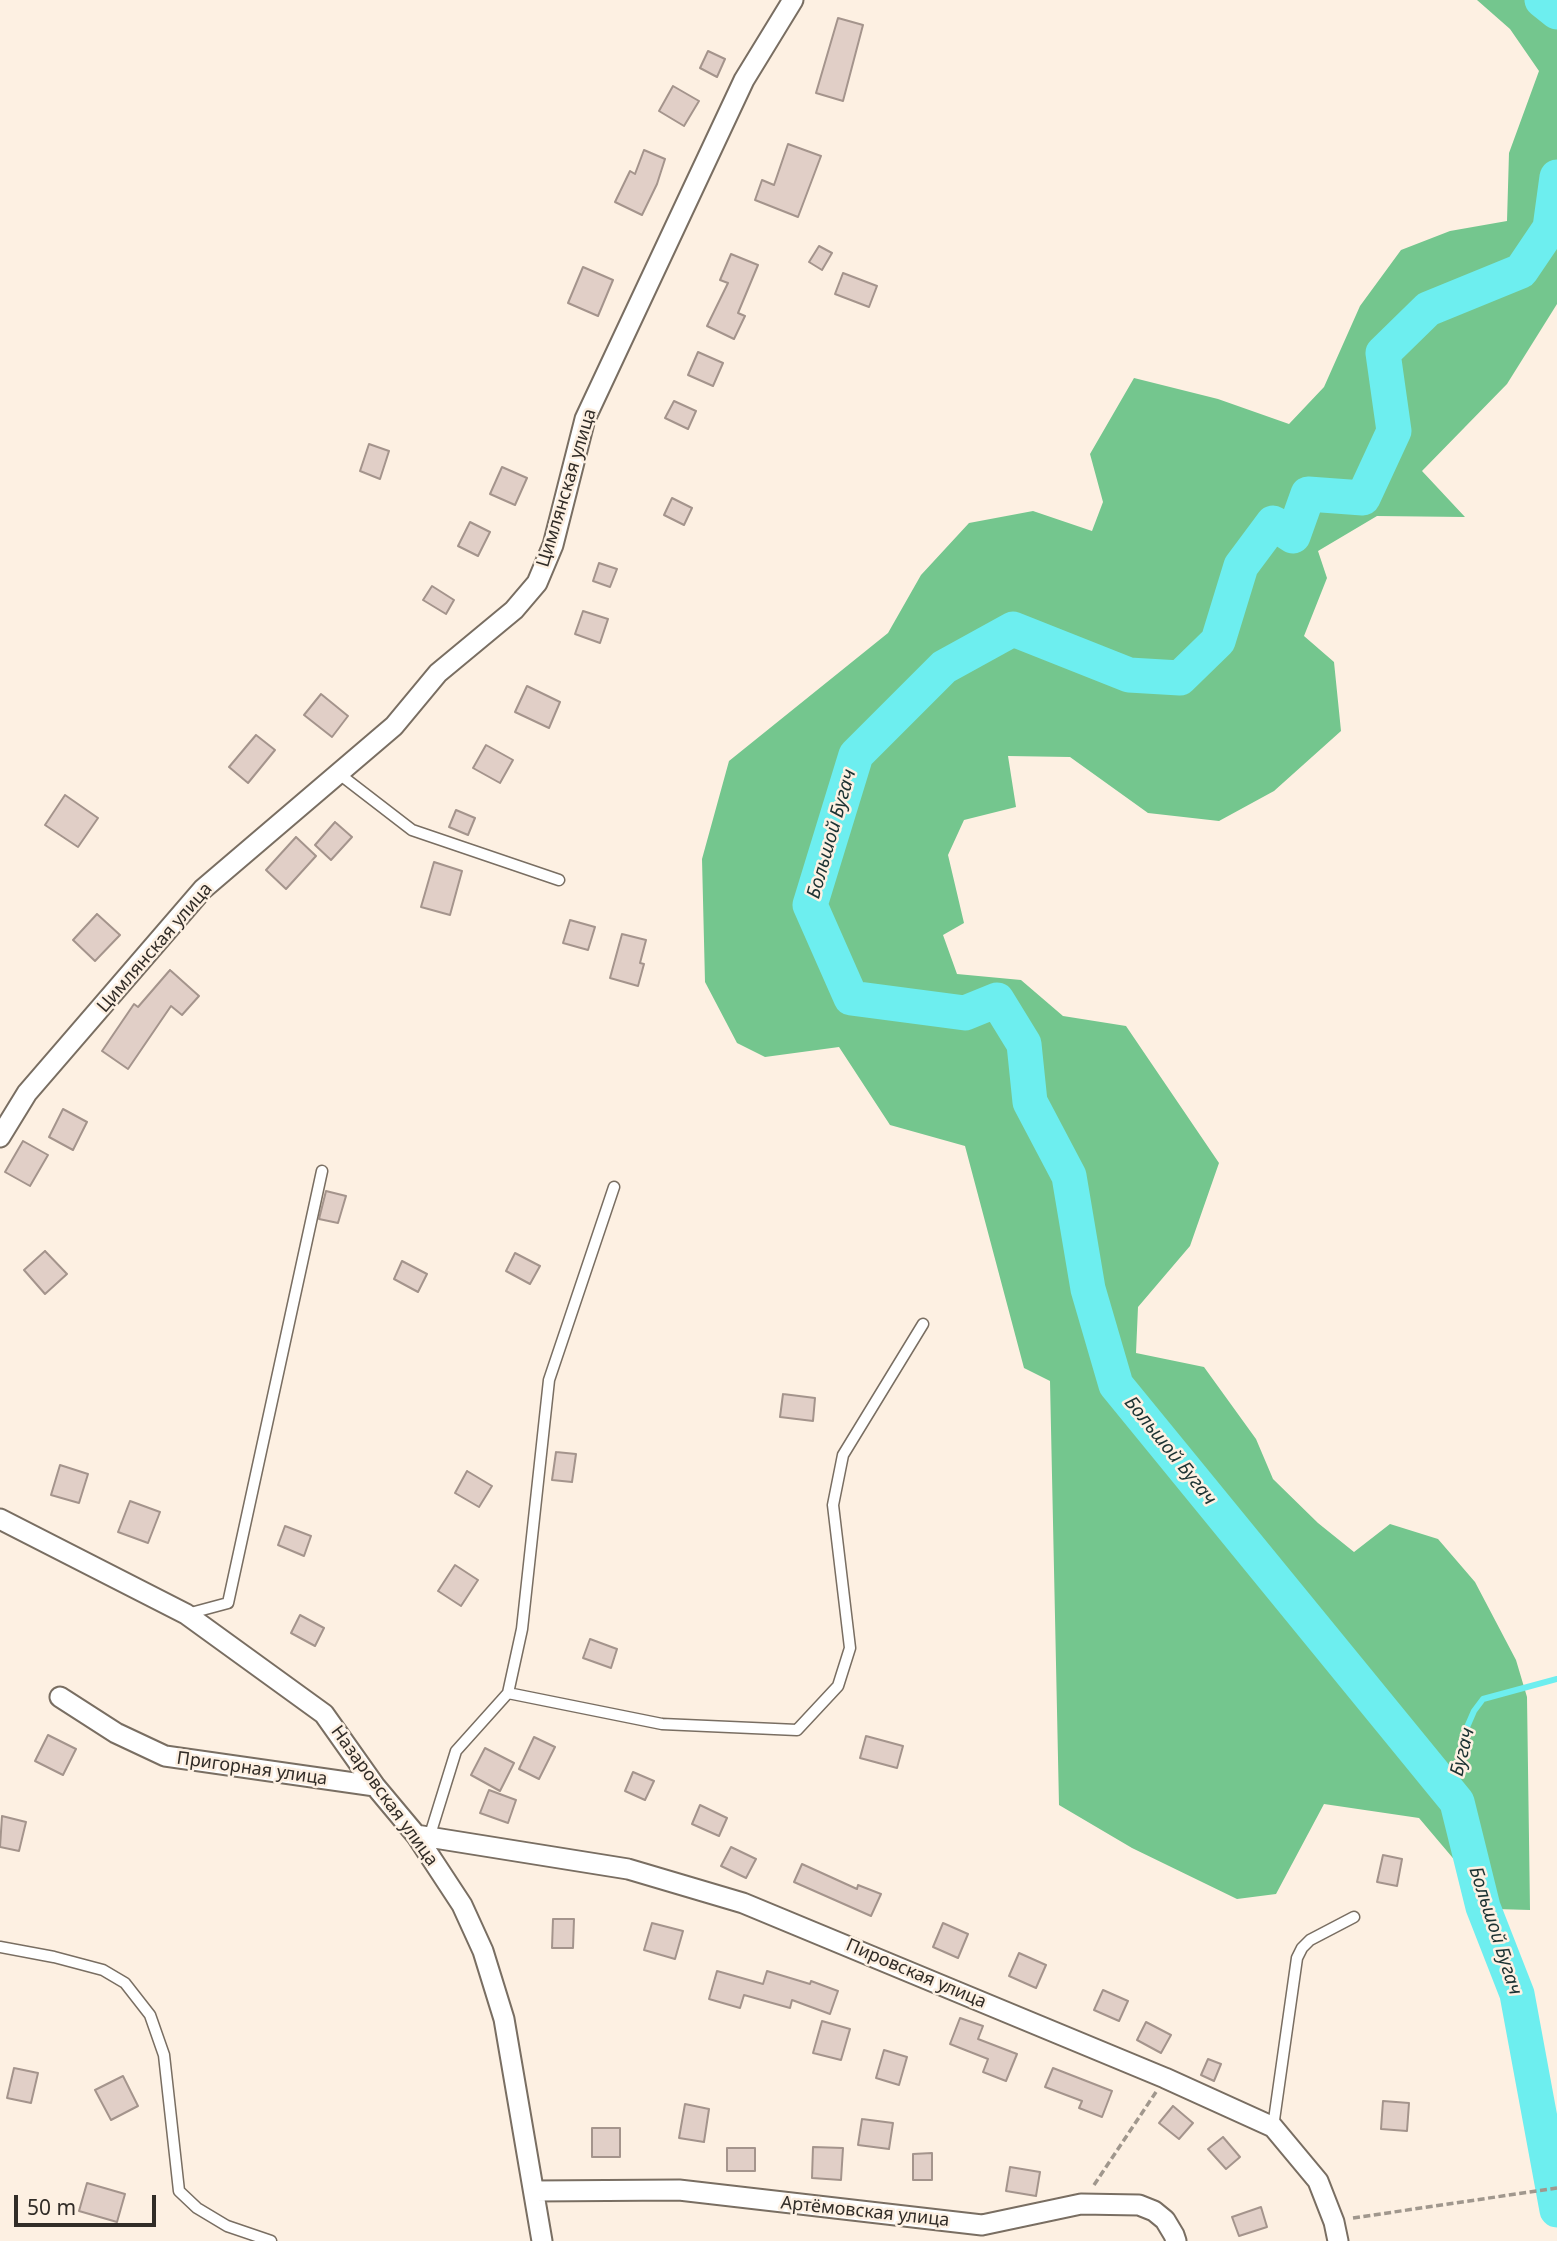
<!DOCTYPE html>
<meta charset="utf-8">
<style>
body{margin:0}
#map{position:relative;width:1557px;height:2241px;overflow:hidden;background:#fdf0e2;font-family:"Noto Sans",sans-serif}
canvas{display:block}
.scale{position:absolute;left:14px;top:2195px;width:142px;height:32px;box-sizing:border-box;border:4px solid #312c27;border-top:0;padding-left:9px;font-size:21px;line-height:24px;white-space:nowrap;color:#312c27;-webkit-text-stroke:5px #fdf0e2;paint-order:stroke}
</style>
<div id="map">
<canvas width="1557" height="2241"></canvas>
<div class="scale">50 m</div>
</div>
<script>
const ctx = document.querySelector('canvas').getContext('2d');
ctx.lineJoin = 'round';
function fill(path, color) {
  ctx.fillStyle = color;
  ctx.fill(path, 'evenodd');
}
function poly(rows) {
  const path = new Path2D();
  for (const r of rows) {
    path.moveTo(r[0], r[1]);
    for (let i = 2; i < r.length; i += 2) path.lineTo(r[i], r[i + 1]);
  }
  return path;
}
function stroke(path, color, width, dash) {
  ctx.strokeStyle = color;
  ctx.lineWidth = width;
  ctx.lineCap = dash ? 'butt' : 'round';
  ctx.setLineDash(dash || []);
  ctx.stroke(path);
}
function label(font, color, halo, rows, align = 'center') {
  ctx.font = font + ' "Noto Sans",sans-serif';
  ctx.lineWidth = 5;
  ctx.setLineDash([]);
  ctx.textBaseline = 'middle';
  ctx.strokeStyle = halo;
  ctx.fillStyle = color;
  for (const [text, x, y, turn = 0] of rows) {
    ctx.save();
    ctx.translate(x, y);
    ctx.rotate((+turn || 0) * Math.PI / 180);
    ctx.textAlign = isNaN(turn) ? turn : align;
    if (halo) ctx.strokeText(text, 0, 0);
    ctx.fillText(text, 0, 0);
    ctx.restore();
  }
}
fill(poly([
 [1477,0,1557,0,1557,304,1507,384,1422,471,1465,517,1377,516,1318,551,1327,578,1304,636,1334,662,1341,731,1274,791,1219,821,1148,813,1070,757,1008,756,1016,807,964,820,948,855,964,923,943,935,957,974,1021,980,1063,1016,1126,1026,1219,1163,1190,1246,1138,1307,1136,1353,1204,1367,1256,1439,1273,1479,1318,1523,1354,1552,1390,1524,1438,1539,1475,1582,1516,1660,1527,1697,1530,1910,1496,1909,1419,1818,1324,1804,1276,1894,1237,1899,1132,1848,1059,1805,1050,1381,1024,1368,965,1146,890,1125,839,1047,765,1057,737,1043,705,982,702,859,729,761,888,633,921,575,969,523,1033,511,1092,531,1103,502,1090,454,1134,378,1218,399,1289,424,1324,387,1360,306,1401,250,1450,231,1507,221,1509,153,1539,71,1510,29]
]), '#74c68e');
stroke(poly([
 [1457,1802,1453,1793,1454,1781,1464,1734,1474,1711,1483,1699,1557,1679]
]), '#6deeef', 6);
stroke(poly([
 [1542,0,1557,12],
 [1557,177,1550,228,1521,271,1428,309,1383,353,1394,431,1363,498,1308,494,1293,536,1273,523,1241,566,1218,641,1180,678,1129,675,1013,629,944,667,856,755,810,905,851,998,965,1013,997,1000,1024,1044,1030,1102,1069,1176,1088,1289,1116,1385,1457,1802,1483,1907,1517,1994,1557,2210]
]), '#6deeef', 35);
const building = poly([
 [838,18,863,25,843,101,816,93,838,18],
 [708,51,725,59,717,77,700,68,708,51],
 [673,86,699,101,684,126,659,111,673,86],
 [788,144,821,156,798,217,755,200,762,180,774,185,788,144],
 [644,150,665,159,657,184,642,215,615,202,630,171,635,174,644,150],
 [819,246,832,253,822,270,809,262,819,246],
 [731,254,758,265,738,313,745,316,734,339,707,326,728,283,720,280,731,254],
 [583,267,613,280,598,316,568,303,583,267],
 [843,273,877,286,869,307,835,294,843,273],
 [698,352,723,363,713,386,688,375,698,352],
 [674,401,696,411,688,429,665,418,674,401],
 [369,444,389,451,380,479,360,471,369,444],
 [502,467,527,478,515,505,490,494,502,467],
 [672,498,692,508,684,525,664,515,672,498],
 [470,522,490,532,478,556,458,546,470,522],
 [599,563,617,569,610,587,593,581,599,563],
 [432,586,454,600,446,614,423,600,432,586],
 [583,611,608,619,600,643,575,634,583,611],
 [527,686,560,702,549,728,515,712,527,686],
 [321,694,348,716,332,737,304,715,321,694],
 [256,735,275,750,248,783,229,767,256,735],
 [486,745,513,760,500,783,473,768,486,745],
 [65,795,98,818,78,847,45,825,65,795],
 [456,810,475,818,468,835,449,827,456,810],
 [335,822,352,837,331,860,315,845,335,822],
 [296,837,316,856,286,889,266,870,296,837],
 [434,862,462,871,450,915,421,907,434,862],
 [97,914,120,935,95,961,73,940,97,914],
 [570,920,595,927,588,950,563,943,570,920],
 [622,934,646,940,640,963,644,964,638,986,610,978,622,934],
 [170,970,199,996,182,1015,171,1006,128,1069,102,1051,134,1004,138,1007,170,970],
 [63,1109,87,1122,73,1150,49,1137,63,1109],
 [23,1141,48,1155,30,1186,5,1172,23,1141],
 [326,1191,346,1196,338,1223,319,1219,326,1191],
 [45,1251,67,1274,45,1294,24,1270,45,1251],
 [515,1253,540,1266,530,1284,506,1271,515,1253],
 [402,1261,427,1274,418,1292,394,1279,402,1261],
 [783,1394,815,1398,813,1421,780,1417,783,1394],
 [556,1452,576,1454,572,1482,552,1480,556,1452],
 [60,1465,88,1474,79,1503,51,1495,60,1465],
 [467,1471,492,1486,479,1507,455,1493,467,1471],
 [130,1501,160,1512,148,1543,118,1532,130,1501],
 [285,1526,311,1536,304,1556,278,1545,285,1526],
 [455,1565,478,1580,461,1606,438,1591,455,1565],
 [300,1615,324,1628,315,1646,291,1633,300,1615],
 [590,1639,617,1649,611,1668,583,1658,590,1639],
 [48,1735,76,1749,63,1775,35,1761,48,1735],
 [866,1736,903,1746,897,1768,860,1758,866,1736],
 [534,1737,555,1747,539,1779,519,1769,534,1737],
 [485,1748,514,1763,500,1791,471,1775,485,1748],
 [633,1772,654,1781,645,1800,625,1791,633,1772],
 [489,1790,516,1800,508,1823,480,1813,489,1790],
 [700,1805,727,1818,719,1836,692,1824,700,1805],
 [2,1816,26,1822,19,1851,0,1847,2,1816],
 [731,1847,756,1859,746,1878,721,1866,731,1847],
 [1383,1855,1402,1859,1397,1886,1377,1882,1383,1855],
 [802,1864,857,1889,858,1885,881,1894,871,1916,794,1882,802,1864],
 [553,1919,574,1919,573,1948,552,1948,553,1919],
 [652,1923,683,1931,675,1959,644,1950,652,1923],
 [943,1923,968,1934,958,1958,933,1947,943,1923],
 [1019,1953,1046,1965,1036,1988,1009,1976,1019,1953],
 [717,1971,763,1984,767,1971,810,1984,811,1981,838,1991,830,2014,792,2000,790,2008,744,1995,740,2008,709,1999,717,1971],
 [1103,1990,1128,2001,1119,2021,1094,2010,1103,1990],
 [960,2018,983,2026,978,2039,1017,2054,1006,2081,983,2072,988,2059,950,2044,960,2018],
 [822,2021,850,2029,841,2060,813,2053,822,2021],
 [1146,2022,1171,2035,1161,2053,1137,2040,1146,2022],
 [884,2050,907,2057,899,2085,876,2078,884,2050],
 [1208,2059,1221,2064,1214,2081,1201,2075,1208,2059],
 [14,2068,38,2073,31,2103,7,2098,14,2068],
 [1053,2068,1112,2091,1102,2117,1079,2108,1082,2101,1045,2087,1053,2068],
 [123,2076,138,2106,111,2120,95,2090,123,2076],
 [1383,2101,1409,2103,1407,2131,1381,2129,1383,2101],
 [685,2104,709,2109,704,2142,679,2138,685,2104],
 [1173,2106,1193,2123,1179,2139,1159,2123,1173,2106],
 [862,2119,893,2123,889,2149,858,2145,862,2119],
 [592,2128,620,2128,620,2157,592,2157,592,2128],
 [1223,2137,1240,2157,1226,2169,1208,2149,1223,2137],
 [813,2147,843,2148,841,2180,812,2178,813,2147],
 [727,2148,755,2148,755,2171,727,2171,727,2148],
 [932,2153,932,2180,913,2180,913,2154,932,2153],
 [1010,2167,1040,2172,1036,2196,1006,2191,1010,2167],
 [87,2183,125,2194,117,2222,79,2211,87,2183],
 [1261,2207,1267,2227,1239,2236,1232,2217,1261,2207]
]);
fill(building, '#e1cfc7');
stroke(building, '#a4948c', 2);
const lane = poly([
 [338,773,412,830,559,880],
 [187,1614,228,1603,322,1171],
 [508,1693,662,1724,797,1730,838,1686,850,1648,833,1505,843,1455,923,1324],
 [429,1838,456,1751,508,1693,522,1629,549,1380,614,1187],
 [0,1947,54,1957,103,1970,125,1983,150,2015,164,2055,179,2191,197,2208,227,2226,271,2241],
 [1273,2127,1297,1958,1302,1948,1310,1940,1354,1917]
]);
const street = poly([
 [0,1137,27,1093,203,889,394,726,438,673,514,610,537,583,553,545,585,419,744,80,793,0],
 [0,1519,186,1614,324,1714,375,1786,416,1835,462,1905,483,1951,504,2019,542,2241],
 [60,1697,116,1733,165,1756,375,1786],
 [416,1835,628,1869,743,1903,1165,2078,1273,2127,1318,2181,1334,2222,1338,2241],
 [534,2191,679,2190,982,2225,1081,2204,1139,2205,1154,2211,1165,2220,1174,2235,1176,2241]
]);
stroke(lane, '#796e62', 13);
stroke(street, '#796e62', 23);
stroke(poly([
 [1094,2185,1156,2092],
 [1353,2218,1557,2188]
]), '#a0978d', 3.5, [7, 3.5]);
stroke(lane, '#fff', 10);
stroke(street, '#fff', 19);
label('18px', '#312c27', '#fdf0e2', [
 ["Цимлянская улица",567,488,-73],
 ["Цимлянская улица",155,948,-49],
 ["Пригорная улица",252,1769,8],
 ["Назаровская улица",384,1796,54],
 ["Пировская улица",916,1974,23],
 ["Артёмовская улица",865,2212,6]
]);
label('italic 19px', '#1b3232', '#fdf0e2', [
 ["Большой Бугач",832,834,-74],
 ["Большой Бугач",1170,1451,51],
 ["Бугач",1463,1752,-76],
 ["Большой Бугач",1495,1931,72]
]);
</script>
